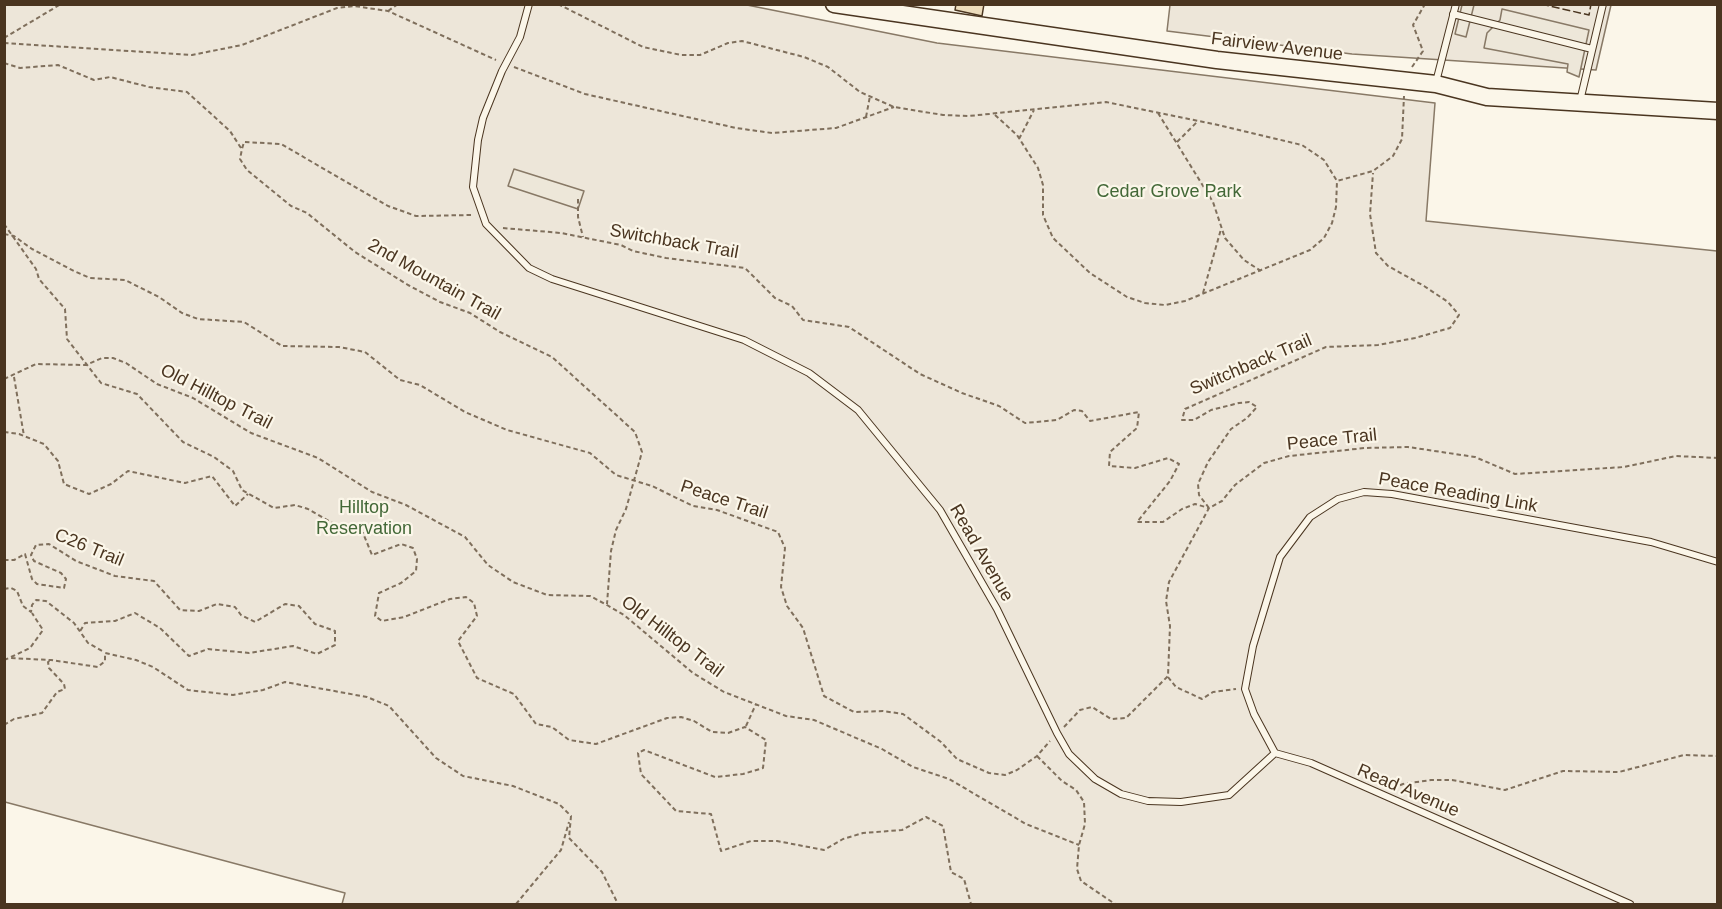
<!DOCTYPE html>
<style>
body{margin:0}
#map{position:relative;width:1722px;height:909px;overflow:hidden;background:#fbf6e9;font-family:Arial,sans-serif}
canvas{display:block}
.frame{position:absolute;inset:0;border:6px solid #4a3520;pointer-events:none}
</style>
<div id="map">
<canvas width="1722" height="909"></canvas>
<div class="frame"></div>
</div>
<script>
const ctx = document.querySelector('canvas').getContext('2d');
ctx.lineJoin = 'round';
function fill(path, color) {
  ctx.fillStyle = color;
  ctx.fill(path, 'evenodd');
}
function poly(rows) {
  const path = new Path2D();
  for (const r of rows) {
    path.moveTo(r[0], r[1]);
    for (let i = 2; i < r.length; i += 2) path.lineTo(r[i], r[i + 1]);
  }
  return path;
}
function stroke(path, color, width, dash) {
  ctx.strokeStyle = color;
  ctx.lineWidth = width;
  ctx.lineCap = dash ? 'butt' : 'round';
  ctx.setLineDash(dash || []);
  ctx.stroke(path);
}
function label(font, color, halo, rows, align = 'center') {
  ctx.font = font + ' Arial,sans-serif';
  ctx.lineWidth = 4.5;
  ctx.setLineDash([]);
  ctx.textBaseline = 'middle';
  ctx.strokeStyle = halo;
  ctx.fillStyle = color;
  for (const [text, x, y, turn = 0] of rows) {
    ctx.save();
    ctx.translate(x, y);
    ctx.rotate((+turn || 0) * Math.PI / 180);
    ctx.textAlign = isNaN(turn) ? turn : align;
    if (halo) ctx.strokeText(text, 0, 0);
    ctx.fillText(text, 0, 0);
    ctx.restore();
  }
}
const green = poly([
 [4,5,747,5,937,43,1435,103,1426,221,1717,251,1717,904,342,904,345,893,5,802,4,5],
 [1170,5,1611,5,1596,70,1352,54,1167,31,1170,5]
]);
fill(green, '#ede6d9');
stroke(green, '#887966', 1.5);
const parking = poly([
 [1462,5,1474,5,1466,37,1455,34,1462,5],
 [1502,9,1589,30,1579,77,1567,72,1568,64,1484,48,1487,33,1500,20,1502,9],
 [514,169,584,191,578,209,508,186,514,169]
]);
fill(parking, '#ede7d9');
stroke(parking, '#887966', 1.5);
const building = poly([
 [956,4,984,4,982,16,955,10,956,4]
]);
fill(building, '#ecdcbc');
stroke(building, '#4a3520', 1.5);
const lane = poly([
 [529,4,520,37,502,71,483,118,478,140,473,187,486,224,529,268,552,279,744,340,809,373,858,410,940,510,997,609,1057,733,1069,754,1095,779,1121,794,1148,801,1181,802,1229,795,1275,753,1311,763,1630,904],
 [1453,14,1592,49],
 [1436,82,1456,4],
 [1580,101,1603,4],
 [1275,753,1254,714,1245,689,1253,646,1280,557,1310,517,1338,499,1364,492,1392,494,1651,542,1718,562]
]);
const secondary = poly([
 [834,4,1217,60,1436,84,1487,97,1718,111]
]);
stroke(lane, '#4a3520', 8);
stroke(secondary, '#4a3520', 19);
stroke(poly([
 [558,4,643,47,681,55,700,55,728,43,742,41,804,57,828,67,860,92,894,107,943,115,969,116,1106,102,1218,125,1302,145,1324,160,1337,181,1373,171,1393,156,1402,139,1404,96],
 [388,11,398,4],
 [4,38,61,4],
 [4,43,192,55,242,45,337,8,354,6,388,11,496,60],
 [4,63,20,68,58,65,94,80,110,77,149,87,187,92,230,131,241,148],
 [514,67,585,94,736,128,772,133,836,128,894,107],
 [1412,67,1423,51,1413,25,1425,4],
 [1158,113,1213,202,1225,238,1244,260,1261,271],
 [995,115,1017,135,1038,168,1043,185,1043,215,1053,238,1090,273,1127,297,1145,303,1165,305,1185,301,1310,250,1324,238,1332,223,1336,207,1337,181],
 [866,117,870,96],
 [1019,139,1034,110],
 [1177,142,1198,121],
 [578,199,578,217,583,237],
 [471,215,416,216,388,206,281,144,244,142,242,149,240,159,247,170,291,206,307,213,355,252,408,285,440,302,470,313,500,332,552,357,635,432,642,452,626,509,616,530,611,551,607,604],
 [4,224,36,269,39,279,65,309,67,339,101,383,137,394,183,442,214,457,233,471,242,490,274,508,295,505,308,509,343,529,363,533,372,555,401,544,413,548,417,559,416,571,401,583,379,593,375,616,382,621,404,617,450,599,466,597,474,603,477,616,458,641,477,678,514,694,536,724,552,727,569,740,596,744,667,718,681,717,694,721,712,732,728,733,745,727,766,740,763,768,743,774,715,777,644,750,638,753,641,774,676,811,711,814,721,851,751,841,777,841,824,850,843,839,863,833,902,830,926,817,943,826,951,872,964,879,971,904],
 [503,228,561,233,621,245,633,251,666,258,745,268,775,298,792,306,803,320,849,327,920,374,962,393,999,406,1025,423,1057,420,1074,410,1082,411,1090,421,1139,412,1137,428,1110,452,1109,466,1135,468,1168,458,1179,464,1170,481,1137,522,1163,522,1182,509,1195,504,1209,508],
 [4,234,14,236,32,249,74,271,90,278,125,280,159,297,182,313,198,319,244,322,282,346,339,347,365,352,400,380,420,385,465,412,507,430,590,453,616,475,652,486,693,506,717,510,778,532,785,548,781,587,787,606,803,628,824,696,854,712,883,711,903,714,941,742,957,759,989,773,1005,775,1017,770,1037,756,1050,741],
 [1203,293,1221,229],
 [14,377,24,436],
 [4,379,36,364,86,365,102,358,113,358,126,363,157,384,193,398,251,433,318,458,372,492,406,505,465,537,488,565,513,582,547,595,590,596,607,605,624,615,693,673,724,692,786,716,814,720,882,749,913,767,949,779,1026,824,1079,845],
 [4,432,19,434,44,444,58,461,64,484,89,494,111,484,128,471,185,483,212,476,235,506,248,494],
 [1209,508,1199,495,1198,484,1208,462,1231,429,1247,418,1257,407,1249,402,1239,403,1211,410,1194,420,1182,420,1185,409,1326,347,1378,345,1415,338,1450,328,1459,315,1448,302,1424,286,1388,266,1376,253,1370,214,1373,173],
 [4,560,14,560,25,554,32,579,37,584,64,588,66,579,61,573,34,561,31,555,36,545,49,544,76,561,115,576,154,581,180,610,199,611,217,604,235,607,241,615,255,622,285,604,299,606,315,624,335,631,335,645,317,654,293,646,249,653,208,649,189,656,160,628,135,613,115,621,85,623,79,633],
 [4,589,11,588,17,591,23,606,31,612,32,605,36,600,46,601,74,623,88,643,104,652],
 [11,657,30,648,43,630,32,613],
 [4,660,9,658,51,660,98,667,105,661,105,653,136,660,153,667,188,690,233,695,263,690,285,682,367,697,389,706,436,758,463,776,513,786,559,804,571,816,569,838,602,872,618,904],
 [1168,677,1176,687,1202,699,1213,692,1236,689],
 [4,725,14,719,42,713,57,692,65,689,64,684,49,668,48,662,51,660],
 [746,726,756,704],
 [1064,727,1080,710,1092,707,1111,719,1126,718,1168,676,1170,626,1166,601,1169,582,1209,508,1222,501,1235,485,1264,463,1289,456,1365,448,1408,447,1475,457,1515,474,1624,467,1676,456,1718,458],
 [1037,756,1062,781,1076,790,1084,802,1085,824,1079,845,1077,869,1081,881,1115,904],
 [1393,788,1403,784,1431,780,1452,780,1505,790,1563,771,1619,772,1684,755,1718,756],
 [516,904,561,850,569,822]
]), '#7f6f5c', 2, [4.5, 3]);
stroke(lane, '#fbf6e9', 6);
stroke(secondary, '#fbf6e9', 16);
stroke(poly([
 [1541,4,1589,15,1591,4]
]), '#4a3520', 1.5, [8, 3]);
label('18px', '#4a3520', '#fbf6e9', [
 ["Fairview Avenue",1277,47,7],
 ["Switchback Trail",674,242,10],
 ["2nd Mountain Trail",434,280,29],
 ["Switchback Trail",1251,365,-23],
 ["Old Hilltop Trail",216,397,27],
 ["Peace Trail",1332,440,-6],
 ["Peace Reading Link",1458,493,10],
 ["Peace Trail",724,500,18],
 ["C26 Trail",89,548,22],
 ["Read Avenue",981,553,60],
 ["Old Hilltop Trail",672,637,37],
 ["Read Avenue",1408,791,23]
]);
label('18px', '#436837', '#fbf6e9', [
 ["Cedar Grove Park",1169,192],
 ["Hilltop",364,508],
 ["Reservation",364,529]
]);
</script>
